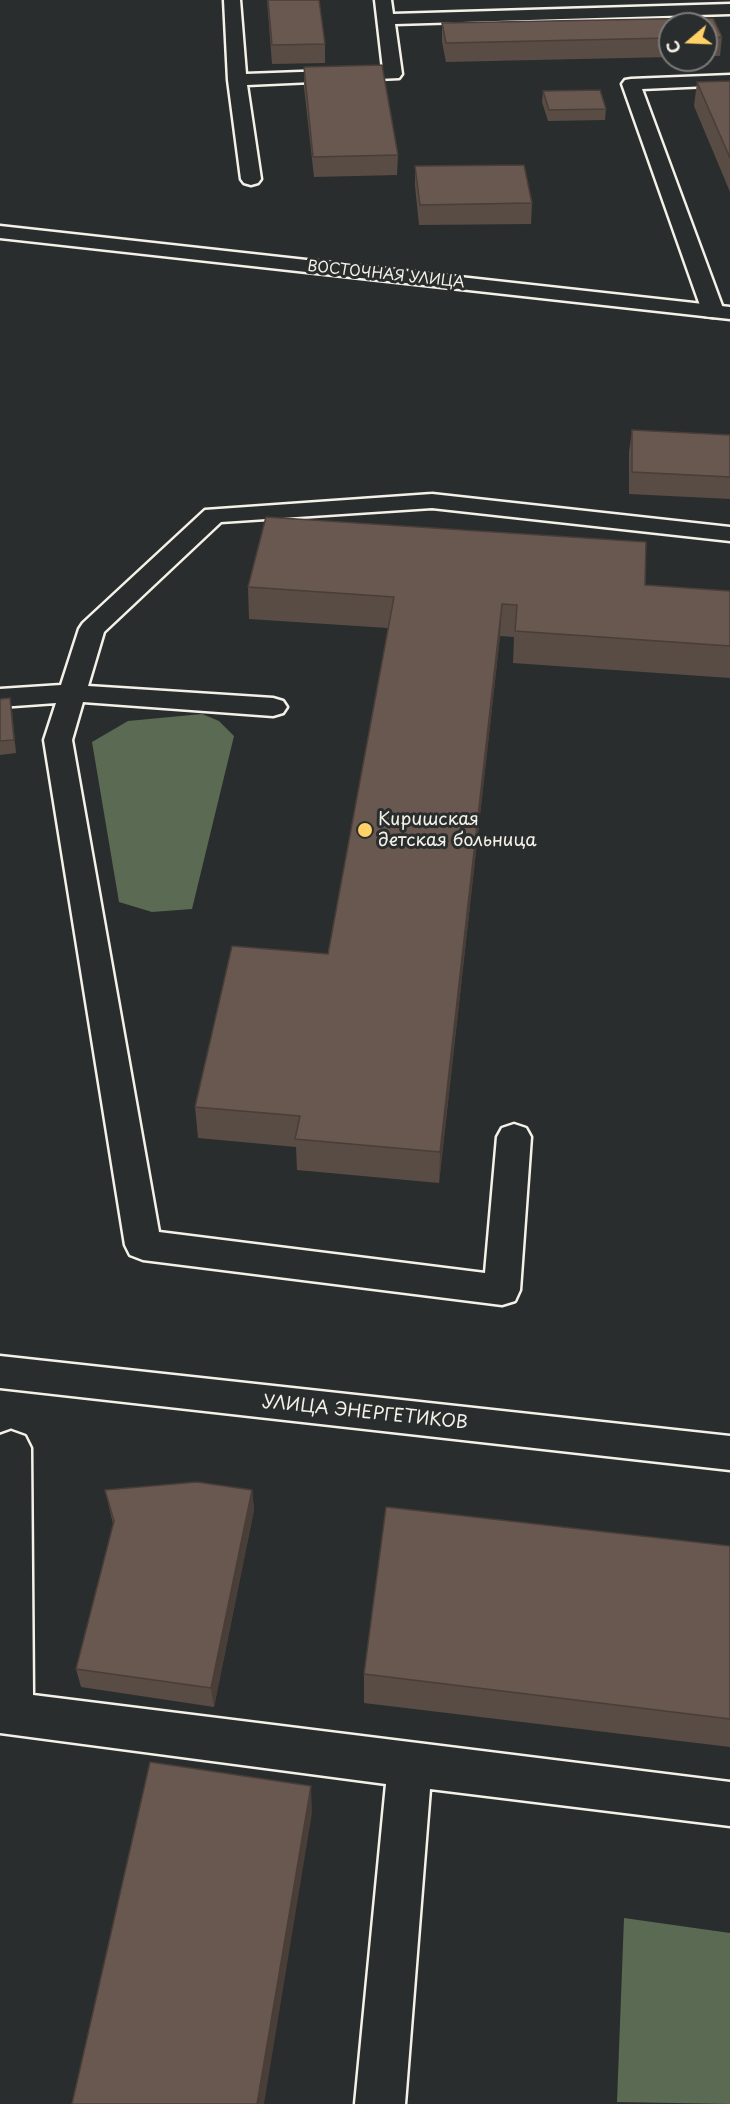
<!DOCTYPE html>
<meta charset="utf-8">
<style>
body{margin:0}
#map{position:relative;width:730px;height:2104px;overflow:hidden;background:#2a2d2e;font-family:"Playpen Sans",sans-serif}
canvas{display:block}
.north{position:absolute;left:658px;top:12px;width:60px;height:60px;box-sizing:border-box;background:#2a2d2e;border:2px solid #7b7b78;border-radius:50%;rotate:251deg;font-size:16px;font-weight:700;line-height:24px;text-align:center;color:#f4f1e8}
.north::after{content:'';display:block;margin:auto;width:21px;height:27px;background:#ffd166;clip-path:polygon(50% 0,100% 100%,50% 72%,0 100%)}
</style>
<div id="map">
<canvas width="730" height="2104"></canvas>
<div class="north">С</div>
</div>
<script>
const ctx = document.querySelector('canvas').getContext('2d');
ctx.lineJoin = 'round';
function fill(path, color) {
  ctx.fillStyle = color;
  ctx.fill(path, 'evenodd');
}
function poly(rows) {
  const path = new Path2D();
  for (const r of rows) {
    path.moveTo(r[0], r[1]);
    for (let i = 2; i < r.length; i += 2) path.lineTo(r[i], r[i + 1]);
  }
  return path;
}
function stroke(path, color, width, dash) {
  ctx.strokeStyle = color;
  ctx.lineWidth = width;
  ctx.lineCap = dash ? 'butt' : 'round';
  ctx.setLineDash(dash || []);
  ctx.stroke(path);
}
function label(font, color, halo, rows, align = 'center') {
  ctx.font = font + ' "Playpen Sans",sans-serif';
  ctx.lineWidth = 6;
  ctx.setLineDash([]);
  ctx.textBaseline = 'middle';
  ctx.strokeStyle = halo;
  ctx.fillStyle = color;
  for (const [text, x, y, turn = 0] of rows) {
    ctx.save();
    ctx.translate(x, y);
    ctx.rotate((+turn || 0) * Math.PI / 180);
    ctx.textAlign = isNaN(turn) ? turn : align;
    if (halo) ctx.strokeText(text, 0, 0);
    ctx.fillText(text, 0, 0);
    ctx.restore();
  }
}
fill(poly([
 [202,714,219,721,234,736,192,909,152,912,119,902,92,742,128,721],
 [624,1918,730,1933,730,2104,617,2102]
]), '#5b6a52');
const service = poly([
 [224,0,240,0,246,74,383,69,375,0,391,0,393,14,730,4,730,14,395,24,402,74,399,78,247,85,261,179,258,183,251,185,244,183,241,179,228,80,224,0],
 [730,75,730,85,642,89,724,311,721,316,713,317,705,316,702,311,622,84,625,80,631,79,730,75],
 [432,494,730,527,730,541,432,508,221,522,104,632,88,686,273,698,283,701,287,707,283,713,273,716,83,702,72,740,159,1232,485,1273,497,1137,502,1128,514,1124,526,1128,531,1137,520,1290,515,1301,502,1305,143,1260,130,1255,125,1245,44,740,56,703,0,707,0,689,61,685,79,629,83,623,205,510,432,494],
 [11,1431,25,1436,31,1448,33,1695,730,1782,730,1826,430,1789,405,2104,355,2104,386,1784,0,1733,0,1435,11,1431]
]);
const minor = poly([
 [0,226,730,307,730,319,0,238,0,226],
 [0,1356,730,1436,730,1470,0,1388,0,1356]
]);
stroke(service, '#f4f1e8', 5);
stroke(minor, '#f4f1e8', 5);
fill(service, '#2a2d2e');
fill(minor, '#2a2d2e');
fill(poly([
 [267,0,319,0,325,44,325,63,272,64],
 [713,18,722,37,720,56,706,56,706,24,670,24,670,57,446,62,442,42,442,23],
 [304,67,398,155,397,175,314,177,304,87],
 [730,81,730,192,694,106,697,82],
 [543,91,606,109,605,120,548,121,542,102],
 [415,166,532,203,531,224,419,225,415,186],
 [632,430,730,435,730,499,629,494,629,452],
 [645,585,730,591,730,678,513,663,514,637,500,636,439,1183,297,1170,296,1147,198,1138,195,1107,328,954,388,628,249,619,248,587],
 [0,699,12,711,16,753,0,755],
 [105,1490,252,1490,254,1510,214,1707,81,1687,76,1669,113,1524],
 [730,1546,730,1747,364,1703,364,1674]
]), '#594c45');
fill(poly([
 [502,604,500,636,439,1183,440,1152],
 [10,698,12,711,16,753,14,740],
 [252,1490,254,1510,214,1707,211,1688],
 [311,1786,312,1813,264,2104,257,2104]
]), '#493e38');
const building = poly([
 [268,0,319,0,325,44,272,45,268,0],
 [713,18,722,37,706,38,706,24,670,24,670,38,446,43,442,23,713,18],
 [382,65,398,155,313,157,304,67,382,65],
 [730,81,730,158,697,82,730,81],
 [600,90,606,109,549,110,543,91,600,90],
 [524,165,532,203,420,205,415,166,524,165],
 [632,430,730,435,730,477,632,472,632,430],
 [266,517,646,542,645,585,730,591,730,646,515,631,517,605,502,604,440,1152,295,1139,300,1116,195,1107,232,946,328,954,394,597,248,587,266,517],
 [10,698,14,740,0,741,0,699,10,698],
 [197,1482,252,1490,211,1688,76,1669,114,1521,105,1490,197,1482],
 [386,1507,730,1546,730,1719,364,1674,386,1507],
 [150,1762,311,1786,257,2104,72,2104,150,1762]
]);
fill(building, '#685850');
stroke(building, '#493e38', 1.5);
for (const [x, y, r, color] of [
 [365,830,8,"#ffd166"]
]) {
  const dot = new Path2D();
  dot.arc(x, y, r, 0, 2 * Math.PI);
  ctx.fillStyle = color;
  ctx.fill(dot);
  stroke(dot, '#2a2d2e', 2);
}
label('15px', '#f4f1e8', '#2a2d2e', [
 ["ВОСТОЧНАЯ УЛИЦА",386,275,6]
]);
label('18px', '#f4f1e8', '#2a2d2e', [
 ["Киришская",378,820],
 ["детская больница",378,841]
], 'left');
label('18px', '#f4f1e8', '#2a2d2e', [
 ["УЛИЦА ЭНЕРГЕТИКОВ",365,1413,6]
]);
</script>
